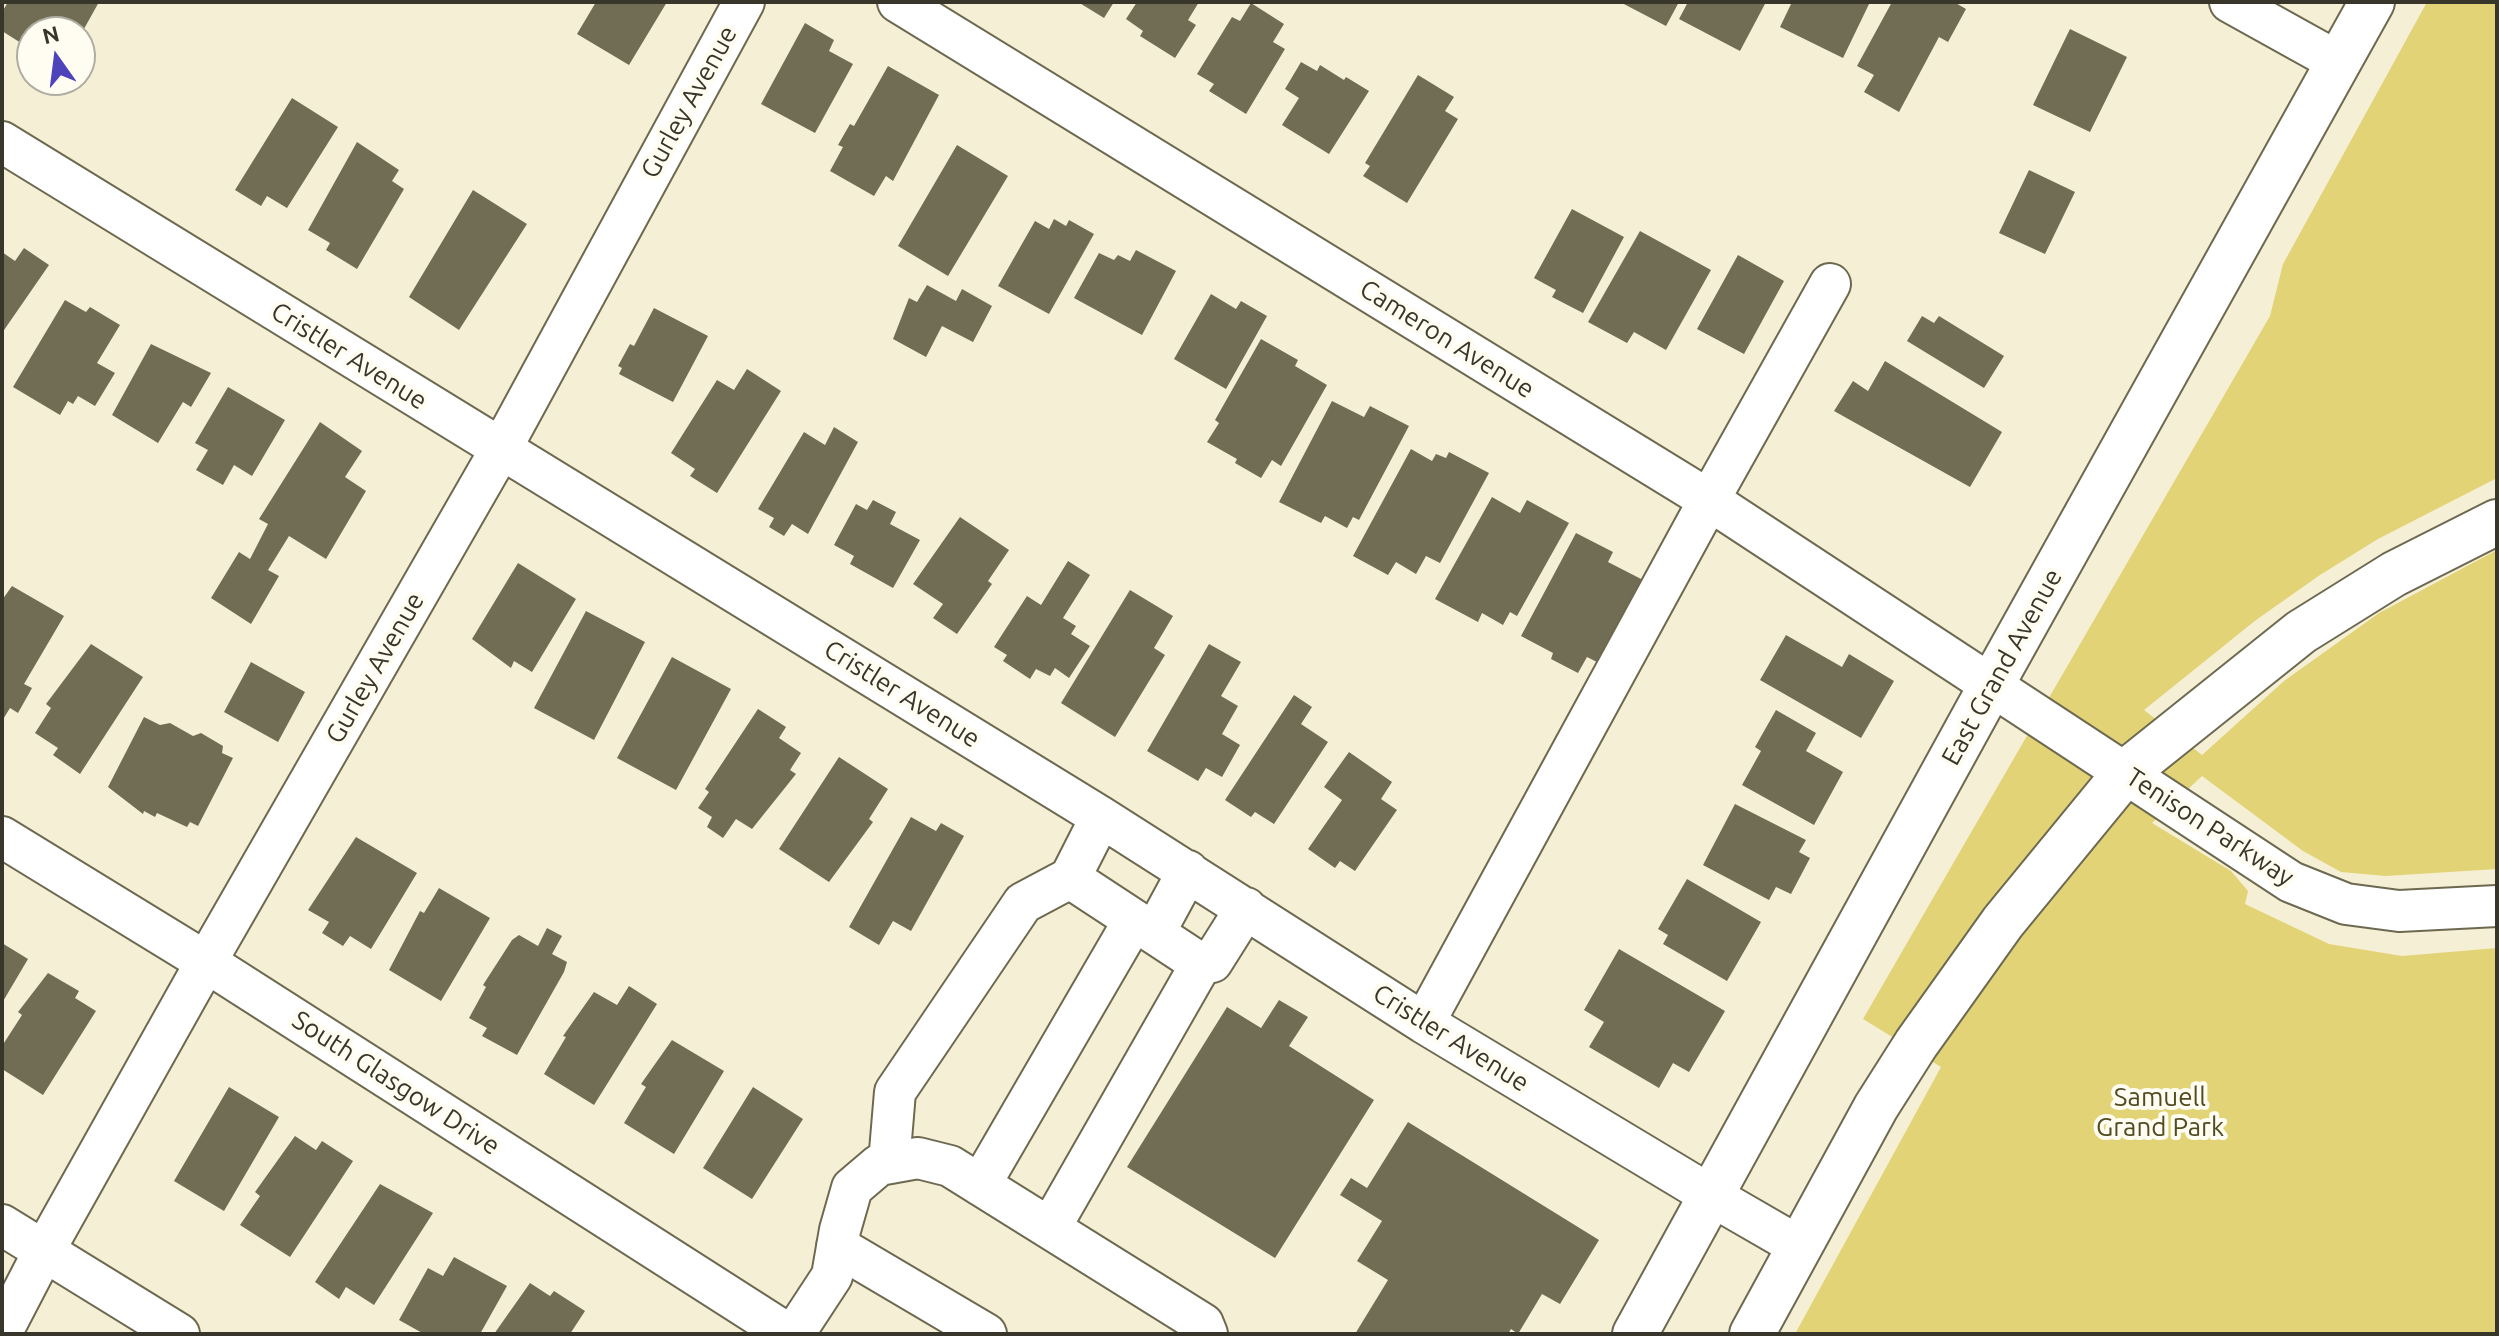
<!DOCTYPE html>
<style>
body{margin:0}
#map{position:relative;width:2499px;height:1336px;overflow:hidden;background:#f5f0d5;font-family:Ubuntu,sans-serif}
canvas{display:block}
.frame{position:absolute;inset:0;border:4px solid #38362b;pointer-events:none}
.north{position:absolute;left:16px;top:16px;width:80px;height:80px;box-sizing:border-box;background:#fffdf2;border:2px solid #afada2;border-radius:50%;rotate:346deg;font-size:22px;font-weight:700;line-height:32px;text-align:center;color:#38362b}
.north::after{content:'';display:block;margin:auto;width:28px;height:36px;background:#4d44bb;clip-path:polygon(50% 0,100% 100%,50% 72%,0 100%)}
</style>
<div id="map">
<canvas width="2499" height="1336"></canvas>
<div class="frame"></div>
<div class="north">N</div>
</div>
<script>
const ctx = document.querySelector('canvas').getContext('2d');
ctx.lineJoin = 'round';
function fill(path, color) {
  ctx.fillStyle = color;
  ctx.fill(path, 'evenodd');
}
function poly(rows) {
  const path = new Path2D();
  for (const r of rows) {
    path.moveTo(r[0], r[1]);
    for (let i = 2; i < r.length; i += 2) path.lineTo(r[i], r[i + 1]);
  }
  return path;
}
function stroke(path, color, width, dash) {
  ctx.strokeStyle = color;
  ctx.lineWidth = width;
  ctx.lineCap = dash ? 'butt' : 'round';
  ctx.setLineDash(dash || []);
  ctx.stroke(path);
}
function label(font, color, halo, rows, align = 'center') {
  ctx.font = font + ' Ubuntu,sans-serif';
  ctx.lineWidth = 8;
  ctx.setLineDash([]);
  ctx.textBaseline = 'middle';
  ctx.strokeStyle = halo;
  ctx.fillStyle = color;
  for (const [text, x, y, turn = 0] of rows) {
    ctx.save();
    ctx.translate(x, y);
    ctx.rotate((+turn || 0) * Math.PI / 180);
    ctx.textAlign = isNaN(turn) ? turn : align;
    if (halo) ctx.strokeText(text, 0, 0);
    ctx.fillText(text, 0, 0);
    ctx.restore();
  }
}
fill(poly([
 [2427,2,2497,2,2497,478,2378,539,2320,575,2256,620,2144,710,2202,755,2284,681,2379,613,2497,550,2497,869,2386,876,2341,872,2303,851,2202,776,2152,823,2231,871,2248,891,2245,904,2329,944,2402,956,2497,948,2497,1334,1795,1334,1941,1067,1863,1019,2270,316,2283,264]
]), '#e2d376');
fill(poly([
 [8,2,99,2,80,36,80,32,32,32,32,50,2,31,2,12],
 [596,2,667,2,629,65,577,34],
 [1078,2,1114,2,1104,18],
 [1137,2,1199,2,1188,20,1196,25,1175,58,1140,36,1143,31,1126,19],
 [1620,2,1679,2,1666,26],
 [1688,2,1766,2,1740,51,1679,19],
 [1792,2,1870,2,1843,58,1780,27],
 [1892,2,1954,2,1966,9,1948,42,1939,37,1899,112,1864,92,1874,75,1857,66],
 [1251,3,1284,24,1273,42,1285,49,1246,114,1209,91,1214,84,1197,74,1232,17,1240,21],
 [805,23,834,40,829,51,853,64,815,133,761,104],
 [2070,29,2127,57,2090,132,2033,105],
 [1301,62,1317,71,1320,65,1344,80,1346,77,1369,91,1329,154,1282,125,1299,98,1285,89],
 [888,66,939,95,893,181,886,176,874,196,830,171,843,147,838,145,850,124,854,126],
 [1418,75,1454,97,1445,111,1458,119,1407,203,1363,176,1370,166,1365,163],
 [292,98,338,127,287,208,267,196,261,206,235,190],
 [357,142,399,170,392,181,404,189,357,269,326,250,330,243,308,230],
 [957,145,1008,176,948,276,898,246],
 [2029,170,2075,192,2045,254,1999,233],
 [473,190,527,224,459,330,409,297],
 [1572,209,1624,237,1583,313,1552,297,1556,290,1534,278],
 [1054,219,1066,226,1069,220,1094,234,1049,314,998,286,1035,221,1049,229],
 [1640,231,1711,270,1666,350,1634,332,1627,343,1588,322],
 [24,248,49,265,2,333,2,252,15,261],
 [1136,250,1176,271,1142,335,1074,298,1099,253,1114,260,1118,255,1130,261],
 [1738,255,1784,281,1744,354,1697,329],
 [927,285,956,301,962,289,992,306,973,342,942,326,926,357,893,339,909,298,917,302],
 [1211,294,1236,309,1241,301,1267,316,1226,389,1174,359],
 [65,300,86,312,90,307,120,325,97,363,115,373,95,406,78,396,73,404,68,401,60,415,13,387],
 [654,308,708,336,673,402,619,374,622,368,618,366,630,344,634,346],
 [1922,316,1934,323,1939,316,2004,356,1984,388,1907,341],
 [1261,339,1298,360,1295,366,1327,385,1281,466,1272,460,1261,478,1235,463,1237,459,1207,442,1219,423,1215,420],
 [151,344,211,373,191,407,183,402,158,443,112,415],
 [1885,361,2002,432,1970,487,1834,411,1853,381,1868,391],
 [747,369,781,391,717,493,690,476,695,469,671,453,717,380,734,390],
 [228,387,285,420,252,476,234,465,223,485,196,470,208,450,195,443],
 [1332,401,1364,417,1370,406,1409,426,1359,520,1353,517,1347,528,1325,516,1321,523,1279,502],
 [320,422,362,451,345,477,366,491,326,559,289,536,268,570,279,576,251,624,211,598,239,552,250,559,268,524,259,519],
 [834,427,858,442,808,534,792,524,784,536,769,527,774,518,758,509,804,432,825,445],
 [1411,449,1432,461,1436,454,1446,458,1449,452,1489,473,1440,563,1426,556,1416,574,1396,562,1388,575,1353,556],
 [1492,497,1520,513,1527,500,1569,523,1517,616,1510,612,1503,625,1482,613,1478,622,1435,599],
 [873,500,896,512,890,524,920,540,893,588,850,564,854,556,834,545,856,504,867,510],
 [960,517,1009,550,988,581,992,584,957,634,933,618,943,604,913,584],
 [1576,533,1613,552,1608,562,1643,580,1599,663,1587,657,1578,673,1551,659,1553,653,1521,636],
 [1068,561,1090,575,1063,618,1076,626,1071,634,1090,646,1069,678,1055,668,1050,676,1036,669,1030,679,1003,661,1007,655,994,647,1027,596,1041,605],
 [518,563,576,599,532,672,514,661,511,668,472,639],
 [12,586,64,616,24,684,32,688,18,713,10,708,2,721,2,600],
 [1130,590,1173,616,1154,648,1165,655,1115,737,1061,703],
 [586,611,645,642,594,740,534,708],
 [1786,635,1842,667,1849,654,1894,681,1861,738,1760,680],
 [91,644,143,677,80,774,53,755,58,748,35,733,51,708,46,704],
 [1209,644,1241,662,1221,696,1238,706,1222,734,1240,745,1222,777,1206,768,1198,781,1147,751],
 [672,657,731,689,676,790,617,758],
 [251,662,305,692,278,742,224,712],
 [1294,695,1312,707,1301,724,1328,742,1274,824,1255,812,1251,817,1225,800],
 [758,709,786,727,779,738,801,753,790,770,796,774,752,829,736,819,723,838,707,827,712,817,698,808,709,792,705,789],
 [1776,710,1816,733,1806,751,1843,772,1814,825,1742,785,1761,751,1755,747],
 [144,717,160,725,170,723,193,736,201,733,223,746,222,753,233,758,198,826,190,822,187,827,157,813,155,817,144,811,143,814,108,787],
 [1349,752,1392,782,1381,799,1397,810,1355,871,1340,861,1335,868,1308,849,1342,800,1324,787],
 [839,757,888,789,869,819,873,822,829,882,779,849],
 [1735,804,1806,840,1799,852,1810,858,1791,894,1776,887,1769,900,1703,865],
 [911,817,936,831,941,823,964,836,911,931,893,921,879,945,849,927],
 [356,837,417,873,371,949,350,936,343,946,322,933,329,922,308,910],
 [1687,879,1761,922,1727,981,1663,944,1668,935,1658,929],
 [439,888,490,918,441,1001,389,970,420,911,424,913],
 [547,928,562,936,552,954,567,962,564,972,517,1055,482,1036,487,1028,469,1018,486,987,483,985,512,940,519,935,538,946],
 [2,943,28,959,2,1003],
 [1619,949,1725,1011,1689,1072,1673,1063,1659,1088,1589,1047,1604,1022,1584,1010],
 [48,973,79,991,75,998,96,1011,43,1095,2,1069,2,1046,22,1015,18,1012],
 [629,986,657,1004,594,1105,544,1074,566,1037,563,1036,594,992,617,1005],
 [1279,1000,1308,1017,1289,1046,1374,1100,1275,1258,1127,1167,1227,1007,1261,1028],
 [672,1040,724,1071,674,1154,624,1123,646,1087,641,1084],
 [229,1087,279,1117,224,1211,174,1181],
 [753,1087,803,1119,752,1199,703,1168],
 [1408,1122,1599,1240,1560,1304,1542,1294,1518,1334,1511,1329,1508,1334,1355,1334,1388,1280,1357,1261,1382,1221,1340,1195,1351,1178,1367,1188],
 [295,1136,316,1150,322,1141,353,1161,290,1257,240,1225,260,1196,255,1192],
 [380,1184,433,1213,374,1305,346,1287,339,1299,315,1282],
 [454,1257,507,1286,480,1334,424,1334,399,1320,428,1268,443,1276],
 [530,1283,550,1296,554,1291,585,1311,570,1334,494,1334]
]), '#706d54');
const minor = poly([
 [898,2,1709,500,2291,882,2346,904,2399,911,2497,906],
 [2230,2,2338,62],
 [2,142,1101,817,1424,1023,1710,1195,1800,1247],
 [2,837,206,962,788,1334],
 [1134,920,1201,964,1212,962,1246,908],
 [1155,932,1188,871],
 [1424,1023,1709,500,1830,284],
 [889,1163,895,1092,1023,903,1070,878,1101,817],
 [980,1185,1134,920,1070,878],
 [2,1225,179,1334],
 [1050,1228,1201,964],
 [837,1246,986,1334],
 [2,1332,44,1251,206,962,502,447,744,2],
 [794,1334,832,1276,840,1230,852,1188,879,1165,918,1158,950,1166,1203,1324,1207,1334]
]);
const major = poly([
 [1635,1334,1992,684,2372,2],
 [1752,1334,1876,1107,1916,1044,2003,922,2126,772,2301,632,2394,574,2497,522]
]);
stroke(minor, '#6d6951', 44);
stroke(major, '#6d6951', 48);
stroke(minor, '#fff', 40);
stroke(major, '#fff', 44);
label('26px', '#38362b', '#fffdf2', [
 ["Gurley Avenue",689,102,-61],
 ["Cameron Avenue",1447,339,32],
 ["Cristler Avenue",349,356,32],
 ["East Grand Avenue",2002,667,-61],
 ["Gurley Avenue",375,668,-60],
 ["Cristler Avenue",902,694,32],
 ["Tenison Parkway",2210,827,33],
 ["Cristler Avenue",1451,1038,32],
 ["South Glasgow Drive",396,1083,33]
]);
label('26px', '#524b22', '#fffdf2', [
 ["Samuell",2160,1097],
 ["Grand Park",2160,1127]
]);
</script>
